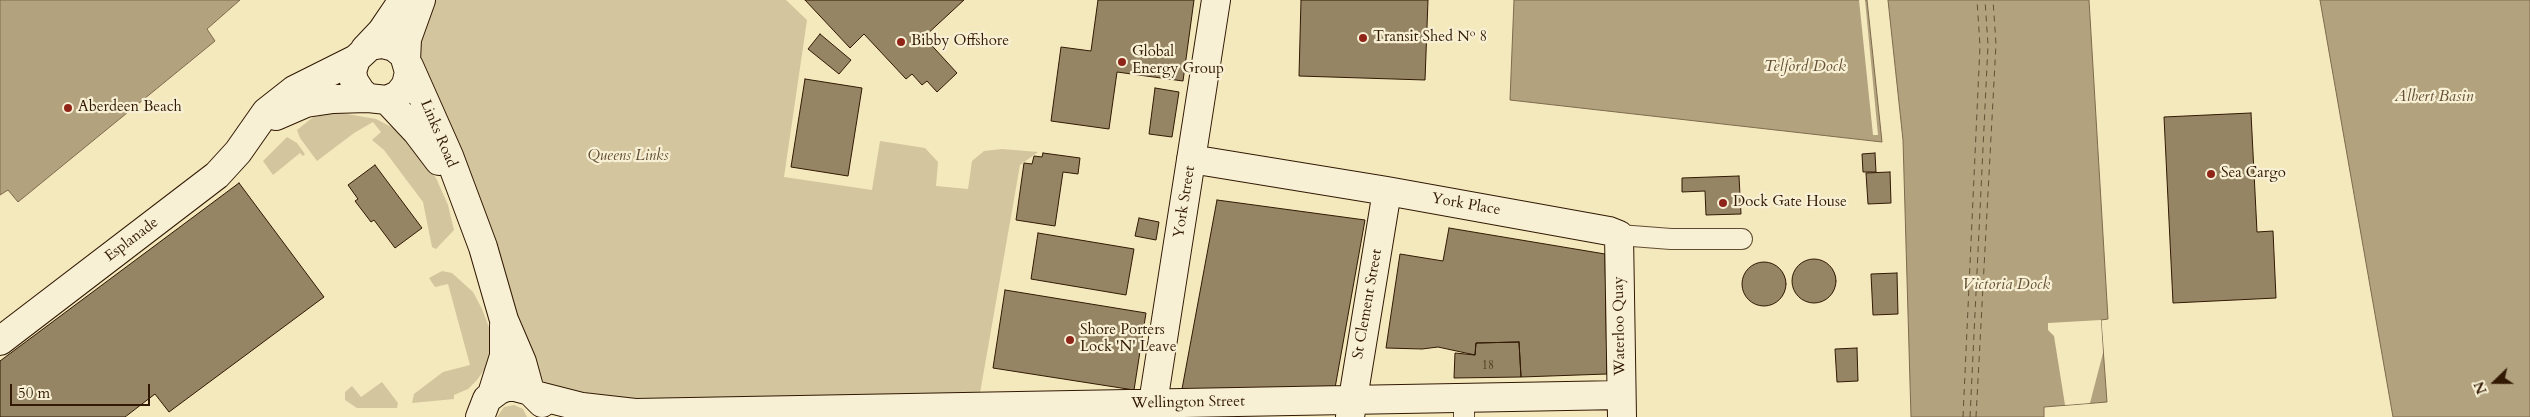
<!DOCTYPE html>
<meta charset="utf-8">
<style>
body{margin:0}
#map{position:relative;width:2530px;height:417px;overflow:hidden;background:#f4e8bd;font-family:Cardo,serif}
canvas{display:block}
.north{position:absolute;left:2470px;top:357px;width:50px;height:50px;-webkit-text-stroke:4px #f8f0d4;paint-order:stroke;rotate:248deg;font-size:14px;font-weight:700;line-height:20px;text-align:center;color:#311903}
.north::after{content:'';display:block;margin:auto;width:18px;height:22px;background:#311903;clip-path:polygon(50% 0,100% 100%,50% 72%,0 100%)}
.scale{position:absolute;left:10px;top:384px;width:140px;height:22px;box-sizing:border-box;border:2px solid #311903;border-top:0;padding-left:6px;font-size:15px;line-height:18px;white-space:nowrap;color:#311903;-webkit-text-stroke:4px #f8f0d4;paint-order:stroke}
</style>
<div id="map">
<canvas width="2530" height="417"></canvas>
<div class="north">N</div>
<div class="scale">50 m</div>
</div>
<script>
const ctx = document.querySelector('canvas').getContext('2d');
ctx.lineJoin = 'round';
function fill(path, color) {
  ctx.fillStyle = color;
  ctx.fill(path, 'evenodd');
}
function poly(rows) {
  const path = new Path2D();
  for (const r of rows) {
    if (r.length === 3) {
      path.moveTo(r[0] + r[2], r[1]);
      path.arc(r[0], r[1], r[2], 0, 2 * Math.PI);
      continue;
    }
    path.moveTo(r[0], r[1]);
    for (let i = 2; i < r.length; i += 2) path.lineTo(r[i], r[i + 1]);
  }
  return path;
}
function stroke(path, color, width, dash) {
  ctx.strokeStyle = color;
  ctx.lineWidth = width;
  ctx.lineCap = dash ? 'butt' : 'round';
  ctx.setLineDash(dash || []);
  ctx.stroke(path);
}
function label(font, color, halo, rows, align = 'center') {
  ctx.font = font + ' Cardo,serif';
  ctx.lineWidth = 4.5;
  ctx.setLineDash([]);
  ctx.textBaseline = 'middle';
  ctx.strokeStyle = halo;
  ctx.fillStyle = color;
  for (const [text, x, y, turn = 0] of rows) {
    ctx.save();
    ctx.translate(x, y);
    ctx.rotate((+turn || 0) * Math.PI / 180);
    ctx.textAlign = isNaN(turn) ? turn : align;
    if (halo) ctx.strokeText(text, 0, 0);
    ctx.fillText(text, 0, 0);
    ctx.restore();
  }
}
fill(poly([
 [432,0,786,0,807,20,784,177,872,190,880,141,925,148,938,162,936,186,968,189,972,161,984,151,1002,149,1038,152,1020,165,980,393,589,403,548,387,534,370,419,64,422,19],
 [341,113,376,119,399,131,436,178,448,205,454,230,436,249,432,247,423,202,384,150,372,140,381,132,373,122,354,133,317,161,300,138,297,130,312,118,323,114],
 [287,137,297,143,305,154,303,156,300,153,273,175,263,161],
 [442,271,452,273,473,292,482,309,490,330,492,350,487,366,477,380,468,389,454,395,454,399,412,403,414,394,443,372,470,365,448,284,435,287,429,278],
 [382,382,398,403,397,408,357,408,345,400,345,392,352,386,361,397],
 [514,405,523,409,527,417,497,417,504,407]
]), '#d3c59d');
const water = poly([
 [0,0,240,0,207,29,215,41,18,202,8,190,0,195,0,0],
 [1514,0,1867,0,1882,142,1510,100,1514,0],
 [1888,0,2089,0,2108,319,2101,320,2107,402,2044,407,2044,417,1911,417,1903,140,1888,0],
 [2320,0,2530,0,2530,417,2393,417,2320,0]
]);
fill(water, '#b2a27e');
stroke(water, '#7e6b4d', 1);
fill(poly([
 [1859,0,1865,0,1878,135,1873,135],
 [2101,320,2103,353,2090,403,2065,405,2054,336,2048,330,2048,323]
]), '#f4e8bd');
stroke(poly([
 [1963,417,1980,46,1977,0],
 [1970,417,1988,45,1985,0],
 [1976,417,1996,44,1993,0]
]), '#655034', 1, [6, 5]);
const building = poly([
 [805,0,964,0,924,37,957,73,937,92,927,81,922,85,912,74,906,79,864,34,850,48,805,0],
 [1098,0,1194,0,1183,81,1117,72,1109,129,1051,121,1061,47,1091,51,1098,0],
 [1301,0,1428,0,1425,80,1299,76,1301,0],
 [820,34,851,60,839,74,808,49,820,34],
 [805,79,862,88,848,176,791,167,805,79],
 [1155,88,1179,92,1172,137,1149,134,1155,88],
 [2251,113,2257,232,2273,231,2276,298,2173,303,2164,117,2251,113],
 [1043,153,1080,158,1078,174,1063,172,1055,226,1016,220,1024,163,1032,164,1034,156,1042,157,1043,153],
 [1875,153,1876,172,1863,172,1862,154,1875,153],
 [375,165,422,228,395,248,374,220,371,222,355,201,358,199,348,185,375,165],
 [1890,172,1891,203,1868,204,1866,173,1890,172],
 [1739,176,1741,214,1706,215,1705,191,1682,192,1682,178,1739,176],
 [239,183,324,297,169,412,155,394,125,417,0,417,0,361,239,183],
 [1217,200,1365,220,1335,388,1182,389,1217,200],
 [1139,218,1159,222,1156,240,1135,236,1139,218],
 [1449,228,1605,254,1607,374,1521,377,1519,342,1476,343,1475,355,1438,347,1422,349,1386,348,1400,254,1443,261,1449,228],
 [1038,233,1134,249,1126,295,1031,279,1038,233],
 [1814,281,22],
 [1764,284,22],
 [1897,273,1898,314,1873,315,1871,274,1897,273],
 [1005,290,1146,313,1134,390,993,368,1005,290],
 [1519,342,1521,377,1454,378,1455,353,1475,355,1476,343,1519,342],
 [1857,348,1858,381,1837,382,1835,349,1857,348]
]);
fill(building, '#968564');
stroke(building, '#311903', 1);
const street = poly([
 [1619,235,1671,239,1742,239],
 [1464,399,1464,417]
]);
const secondary = poly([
 [365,49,382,31,403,0],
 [406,61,407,39,421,0],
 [409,66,449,156,483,247,504,320,522,362,530,391],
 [387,100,417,132,439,161],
 [276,116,306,103,333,99,368,98],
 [1191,159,1387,191,1609,231,1619,235,1622,417],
 [0,341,217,175,238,152,266,112,294,90,356,59,370,46,382,44,394,47,404,55,409,72,406,85,398,95,387,100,368,98,361,92,354,81,352,72,356,59],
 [492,394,504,356,504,325],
 [535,395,582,407,635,413,1621,395],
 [1153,403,1216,0],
 [480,417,487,399,499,390,507,387,515,387,530,391,542,403],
 [1350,417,1387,191]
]);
stroke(street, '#624d32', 22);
stroke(secondary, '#311903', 30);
stroke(street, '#f8f0d4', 20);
stroke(secondary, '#f8f0d4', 28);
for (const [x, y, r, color] of [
 [1363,38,5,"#8f2418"],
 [901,42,5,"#8f2418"],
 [1122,62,5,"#8f2418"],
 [68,108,5,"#8f2418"],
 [2211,174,5,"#8f2418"],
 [1723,203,5,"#8f2418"],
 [1070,340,5,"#8f2418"]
]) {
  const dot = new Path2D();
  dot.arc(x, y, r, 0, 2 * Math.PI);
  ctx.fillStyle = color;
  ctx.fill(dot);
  stroke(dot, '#f8f0d4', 2);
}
label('12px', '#4a341b', null, [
 ["18",1488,366]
]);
label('15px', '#311903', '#f8f0d4', [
 ["Transit Shed № 8",1373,38],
 ["Bibby Offshore",911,42],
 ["Global",1132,53],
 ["Energy Group",1132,70],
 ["Aberdeen Beach",78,108],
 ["Sea Cargo",2221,174],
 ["Dock Gate House",1733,203],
 ["Shore Porters",1080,331],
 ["Lock 'N' Leave",1080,348]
], 'left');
label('15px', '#311903', '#f8f0d4', [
 ["Links Road",438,134,67],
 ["York Street",1185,202,-81],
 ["York Place",1466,205,10],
 ["Esplanade",132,240,-37],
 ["St Clement Street",1368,304,-80],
 ["Waterloo Quay",1620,326,-91],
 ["Wellington Street",1188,403,-1]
]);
label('italic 15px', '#624d31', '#f8f0d4', [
 ["Queens Links",628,157]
]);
label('italic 16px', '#655034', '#f8f0d4', [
 ["Telford Dock",1805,67],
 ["Albert Basin",2434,97],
 ["Victoria Dock",2006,285]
]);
</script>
